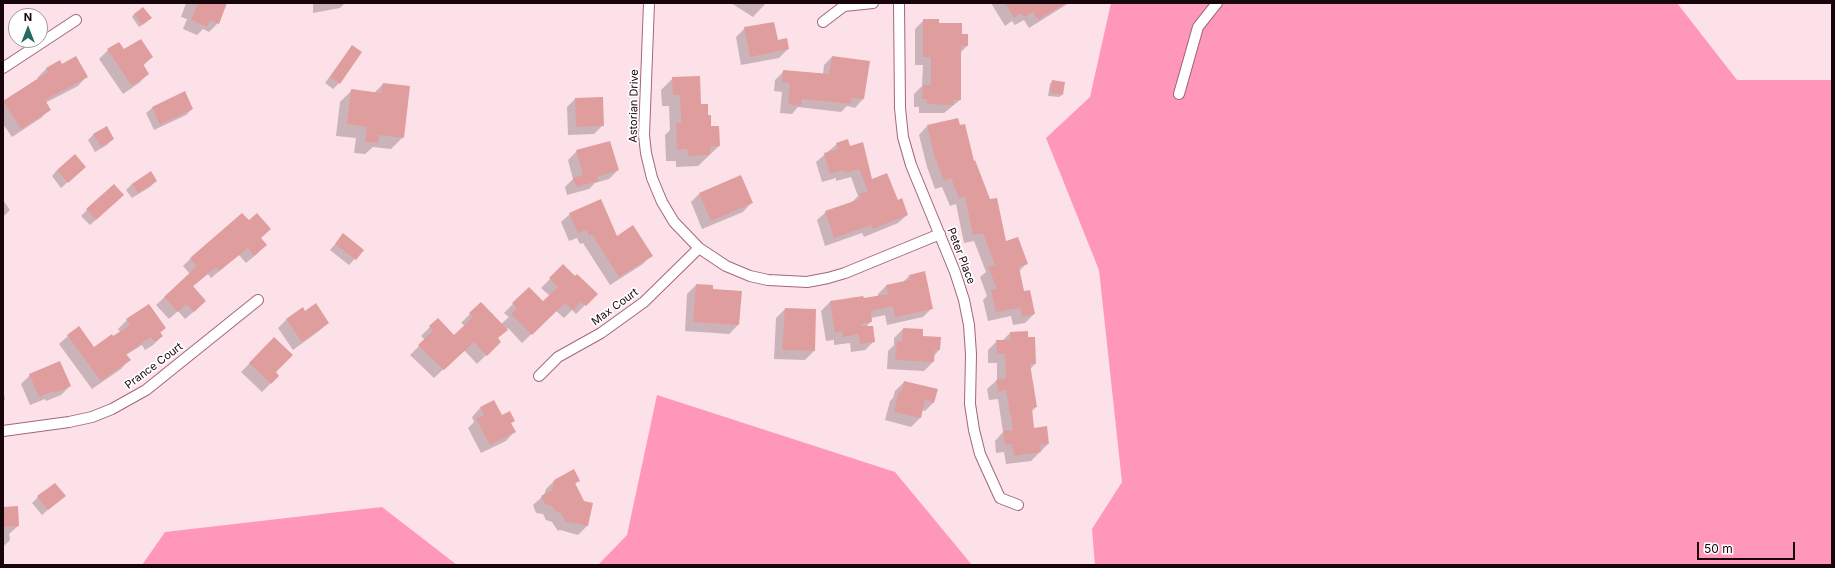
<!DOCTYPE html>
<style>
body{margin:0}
#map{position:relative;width:1835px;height:568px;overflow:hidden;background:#fde1e8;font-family:Inter,sans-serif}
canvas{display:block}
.frame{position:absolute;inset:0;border:4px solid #18040b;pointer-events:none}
.north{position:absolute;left:8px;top:8px;width:40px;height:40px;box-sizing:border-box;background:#fff;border:1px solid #a39b9d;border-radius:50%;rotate:0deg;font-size:11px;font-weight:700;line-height:16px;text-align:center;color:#18040b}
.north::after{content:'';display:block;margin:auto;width:14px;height:18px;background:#256b5f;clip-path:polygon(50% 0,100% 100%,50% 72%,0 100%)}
.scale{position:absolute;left:1697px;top:542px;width:98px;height:18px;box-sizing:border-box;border:2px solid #18040b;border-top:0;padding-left:5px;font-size:12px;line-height:14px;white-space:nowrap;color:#18040b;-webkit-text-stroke:3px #fff;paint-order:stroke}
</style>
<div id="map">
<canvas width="1835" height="568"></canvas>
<div class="frame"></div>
<div class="north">N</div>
<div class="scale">50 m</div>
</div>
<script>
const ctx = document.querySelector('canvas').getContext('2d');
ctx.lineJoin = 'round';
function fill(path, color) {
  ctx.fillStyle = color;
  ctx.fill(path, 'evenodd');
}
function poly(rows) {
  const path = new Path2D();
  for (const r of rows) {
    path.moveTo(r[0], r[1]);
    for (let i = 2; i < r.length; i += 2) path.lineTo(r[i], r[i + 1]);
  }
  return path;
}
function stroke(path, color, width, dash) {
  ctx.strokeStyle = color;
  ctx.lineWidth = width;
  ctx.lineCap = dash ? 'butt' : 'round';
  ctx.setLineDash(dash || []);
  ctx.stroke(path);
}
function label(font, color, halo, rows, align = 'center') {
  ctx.font = font + ' Inter,sans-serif';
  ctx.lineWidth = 3.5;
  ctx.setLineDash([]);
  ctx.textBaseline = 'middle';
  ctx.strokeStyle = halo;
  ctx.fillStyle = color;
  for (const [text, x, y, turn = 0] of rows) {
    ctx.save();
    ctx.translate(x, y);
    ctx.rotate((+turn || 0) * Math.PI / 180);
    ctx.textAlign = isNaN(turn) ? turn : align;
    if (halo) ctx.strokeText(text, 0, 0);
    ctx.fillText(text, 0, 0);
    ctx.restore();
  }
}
fill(poly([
 [1111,3,1677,3,1737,80,1832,80,1832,565,1095,565,1092,529,1122,482,1099,270,1046,138,1090,97],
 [657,395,895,472,972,565,598,565,627,535],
 [382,507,457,565,142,565,165,532]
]), '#ff97ba');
fill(poly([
 [186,3,223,3,218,23,209,32,203,29,197,35,183,29,187,19,181,17],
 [313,3,345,3,340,8,313,13],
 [731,3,766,3,753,17],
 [991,3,1069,3,1029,28,1024,20,1015,25,1012,21,1005,26],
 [134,14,148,21,139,27,132,17],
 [924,20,938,24,961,35,967,46,960,53,960,100,944,113,919,113,919,107,914,107,914,94,922,86,923,65,915,65,915,29],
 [745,28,788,49,779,58,741,65,736,37],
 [352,46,339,83,333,89,325,83],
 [108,50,124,51,152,57,143,66,148,74,139,83,123,94,99,59],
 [832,57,863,99,855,108,847,106,841,112,798,107,792,114,780,113,782,92,774,91,775,80,784,71,823,74,824,65],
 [60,61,62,65,86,77,78,86,45,103,49,110,41,118,12,137,3,124,3,102,38,79,37,78,46,69],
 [673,78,707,116,719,146,698,166,676,167,676,161,666,161,665,135,670,130,669,106,662,106,661,90],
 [1053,81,1062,95,1059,97,1048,96,1050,84],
 [383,84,403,137,391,149,373,147,365,154,354,153,356,138,336,136,340,102,352,90,374,93],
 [185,93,192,109,186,115,154,130,146,113,152,108],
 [575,99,603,125,594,134,568,135,567,107],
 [927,126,973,162,1005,242,1026,264,1019,271,1023,292,1034,314,1025,323,1013,325,1011,316,988,321,983,300,987,296,980,277,986,272,974,241,964,243,956,204,950,206,942,187,935,189,927,167,919,135],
 [94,134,113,139,107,145,95,152,88,140],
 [837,144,850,147,872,180,897,201,907,215,898,223,864,237,862,233,825,246,817,220,826,212,851,203,858,196,851,177,836,181,836,178,822,182,816,162],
 [577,151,618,170,609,179,595,183,589,189,567,195,565,187,573,179,568,160],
 [85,167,61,188,52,176,57,170],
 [150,173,156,181,150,187,132,198,126,190,132,184],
 [699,194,751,203,743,212,702,229,691,202],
 [3,200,10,210,3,217],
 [117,201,90,225,81,216,87,210],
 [570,214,616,237,651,255,643,264,610,285,583,243,580,244,577,238,569,241,561,222],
 [260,238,258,253,246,263,239,255,211,278,208,274,192,287,197,309,185,319,178,311,169,319,156,305,190,274,183,266,191,258],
 [338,241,363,250,349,265,330,250],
 [563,266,596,294,576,314,572,310,564,318,556,311,522,343,508,328,497,338,491,350,477,364,464,350,434,378,410,355,425,340,421,336,438,319,454,336,465,326,461,323,481,303,501,324,509,317,504,313,529,288,543,303,550,296,541,288],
 [909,276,932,308,923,317,887,325,885,315,871,318,871,321,866,327,874,341,865,350,851,352,850,343,834,345,834,340,826,341,821,311,830,302,863,300,878,297,878,294,887,285,903,282],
 [696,285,712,290,738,325,729,334,685,331,687,294],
 [785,309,814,351,805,360,774,359,776,318],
 [287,319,328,323,319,331,293,350,278,328],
 [127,320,165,328,160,333,162,336,153,345,145,350,142,345,126,355,129,360,121,369,92,389,59,344,68,336,94,348,121,333,118,329],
 [903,329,922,337,940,338,939,350,934,356,933,362,924,371,887,369,888,351,894,345,894,338],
 [1010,333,1027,338,1035,364,1030,369,1036,407,1031,412,1034,429,1048,444,1031,461,1006,464,1004,452,996,453,995,441,1003,432,998,399,989,400,987,389,997,380,997,363,988,363,988,350,997,341,1002,341],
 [274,339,274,372,278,376,262,392,241,372],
 [30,375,70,386,61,395,46,401,45,399,30,405,21,384],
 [904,382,934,402,925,411,922,410,920,418,911,427,885,420,890,401,893,398,895,391],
 [3,390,5,399,3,401],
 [494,402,502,417,514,421,510,424,514,432,506,441,481,453,468,428,474,422,472,417,480,408],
 [555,480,579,480,574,485,583,502,592,504,587,526,578,535,560,530,558,531,552,522,546,520,543,514,536,513,533,505,544,495,546,489],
 [38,497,58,501,42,515,32,503],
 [3,508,18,526,9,534,10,540,3,547]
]), '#0003');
fill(poly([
 [198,3,227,3,219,24,210,20,207,27,191,20],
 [1005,3,1066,3,1038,20,1033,12,1024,17,1021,13,1014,18],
 [143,7,152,18,142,25,134,14],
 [923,19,939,19,939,23,962,23,962,34,968,34,968,46,961,46,961,100,953,100,954,105,927,104,927,99,922,99,923,85,931,85,931,57,923,57],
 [774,22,778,40,787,38,789,49,750,57,744,27],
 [141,39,153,57,143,64,149,74,132,86,107,49,119,42,124,49],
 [352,45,362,52,340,84,330,77],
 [76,56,88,77,45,100,51,110,21,129,3,101,48,72,46,68,60,60,62,64],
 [832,56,870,61,864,99,851,98,851,104,802,99,801,106,788,104,790,83,782,82,783,70,829,74],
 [700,76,701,104,708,104,708,115,711,115,711,126,719,126,720,146,710,147,710,155,688,156,687,149,677,150,676,123,681,123,680,95,673,95,672,77],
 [1052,80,1065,82,1063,95,1050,93],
 [383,83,410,86,404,138,379,135,378,143,365,142,367,127,347,124,351,89,381,93],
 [185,91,193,109,160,125,152,107],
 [603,97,604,126,576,127,575,98],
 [958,118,960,125,965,124,974,161,975,160,990,199,997,198,1006,241,1018,237,1028,264,1019,267,1024,291,1030,290,1035,314,1022,317,1020,308,996,312,991,290,997,289,988,267,995,265,983,233,973,235,965,196,959,198,951,178,944,181,935,158,927,125],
 [107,126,114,139,101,147,93,134],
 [848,139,850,146,863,142,872,179,887,173,898,200,902,198,908,215,872,229,871,225,834,238,825,211,860,199,859,194,868,191,859,169,845,173,844,170,830,174,824,153,838,149,836,143],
 [610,141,619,170,597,177,599,181,576,187,573,178,583,175,576,150],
 [75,154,86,167,68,183,57,170],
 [151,171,157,181,138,193,132,184],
 [741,175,753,203,711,221,699,193],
 [114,184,124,195,96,220,86,209],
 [601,199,617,236,633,225,653,256,619,277,592,234,589,236,586,230,578,233,569,213],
 [242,213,249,220,257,213,271,229,261,238,267,245,254,256,248,248,219,271,216,267,193,286,206,301,194,312,186,304,178,312,164,297,197,266,190,258],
 [343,233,364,250,356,260,335,244],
 [563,264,575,276,577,274,598,294,586,306,581,302,573,310,565,303,532,335,511,314,517,308,512,303,529,287,543,301,558,287,549,278],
 [925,271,933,309,895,317,893,306,871,311,872,322,861,324,861,326,873,326,875,342,860,344,858,334,843,337,842,331,835,333,830,301,863,296,864,298,888,294,886,285,910,280,909,275],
 [696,284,713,285,713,289,742,291,739,325,693,322],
 [481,302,508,330,498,338,501,342,487,356,474,342,444,370,418,345,433,331,429,326,438,318,454,335,473,317,469,313],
 [316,303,329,323,302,342,286,319,303,307,305,311],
 [149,304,166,328,160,332,163,336,155,342,151,337,126,354,131,360,101,381,67,335,79,326,94,347,112,334,113,336,130,325,126,319],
 [785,308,816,309,815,351,782,350],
 [903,328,923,329,923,336,941,337,940,350,935,350,934,362,895,360,897,341,902,342],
 [1028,331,1028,337,1035,337,1036,364,1030,364,1037,407,1032,408,1034,428,1047,426,1049,444,1040,445,1041,452,1014,456,1012,444,1005,445,1003,431,1013,430,1006,390,998,392,996,380,1006,378,1005,354,997,354,996,340,1010,340,1010,332],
 [274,337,293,355,276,372,279,376,271,384,249,363],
 [60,361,71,386,55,393,54,391,39,397,29,374],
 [904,381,938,389,934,403,925,400,921,418,894,412,899,391,901,392],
 [494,400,502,415,510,411,515,421,511,423,516,432,490,445,476,419,484,415,480,407],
 [574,469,580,481,575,483,584,501,593,503,588,526,569,522,566,523,561,513,555,511,552,506,545,504,541,496,552,490,554,480],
 [55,483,66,496,48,510,37,496],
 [18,506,19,526,3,527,3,507]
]), '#e09d9d');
const minor = poly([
 [649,3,644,135,646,153,652,178,662,202,674,222,699,248,726,266,750,276,768,280,807,282,828,278,845,273,940,234],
 [899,3,900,108,903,137,911,165,955,272,964,300,969,325,971,354,970,404,974,430,980,454,1000,498,1018,505],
 [823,22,844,6,873,3],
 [3,68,76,20],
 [1179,94,1198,27,1217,3],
 [539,376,558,357,601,333,644,302,699,248],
 [3,431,69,422,92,417,112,409,146,390,258,300]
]);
stroke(minor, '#a3677a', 12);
stroke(minor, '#fff', 10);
label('11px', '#18040b', '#fff', [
 ["Astorian Drive",634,106,-89],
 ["Peter Place",961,256,69],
 ["Max Court",615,307,-36],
 ["Prance Court",154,366,-37]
]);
</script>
